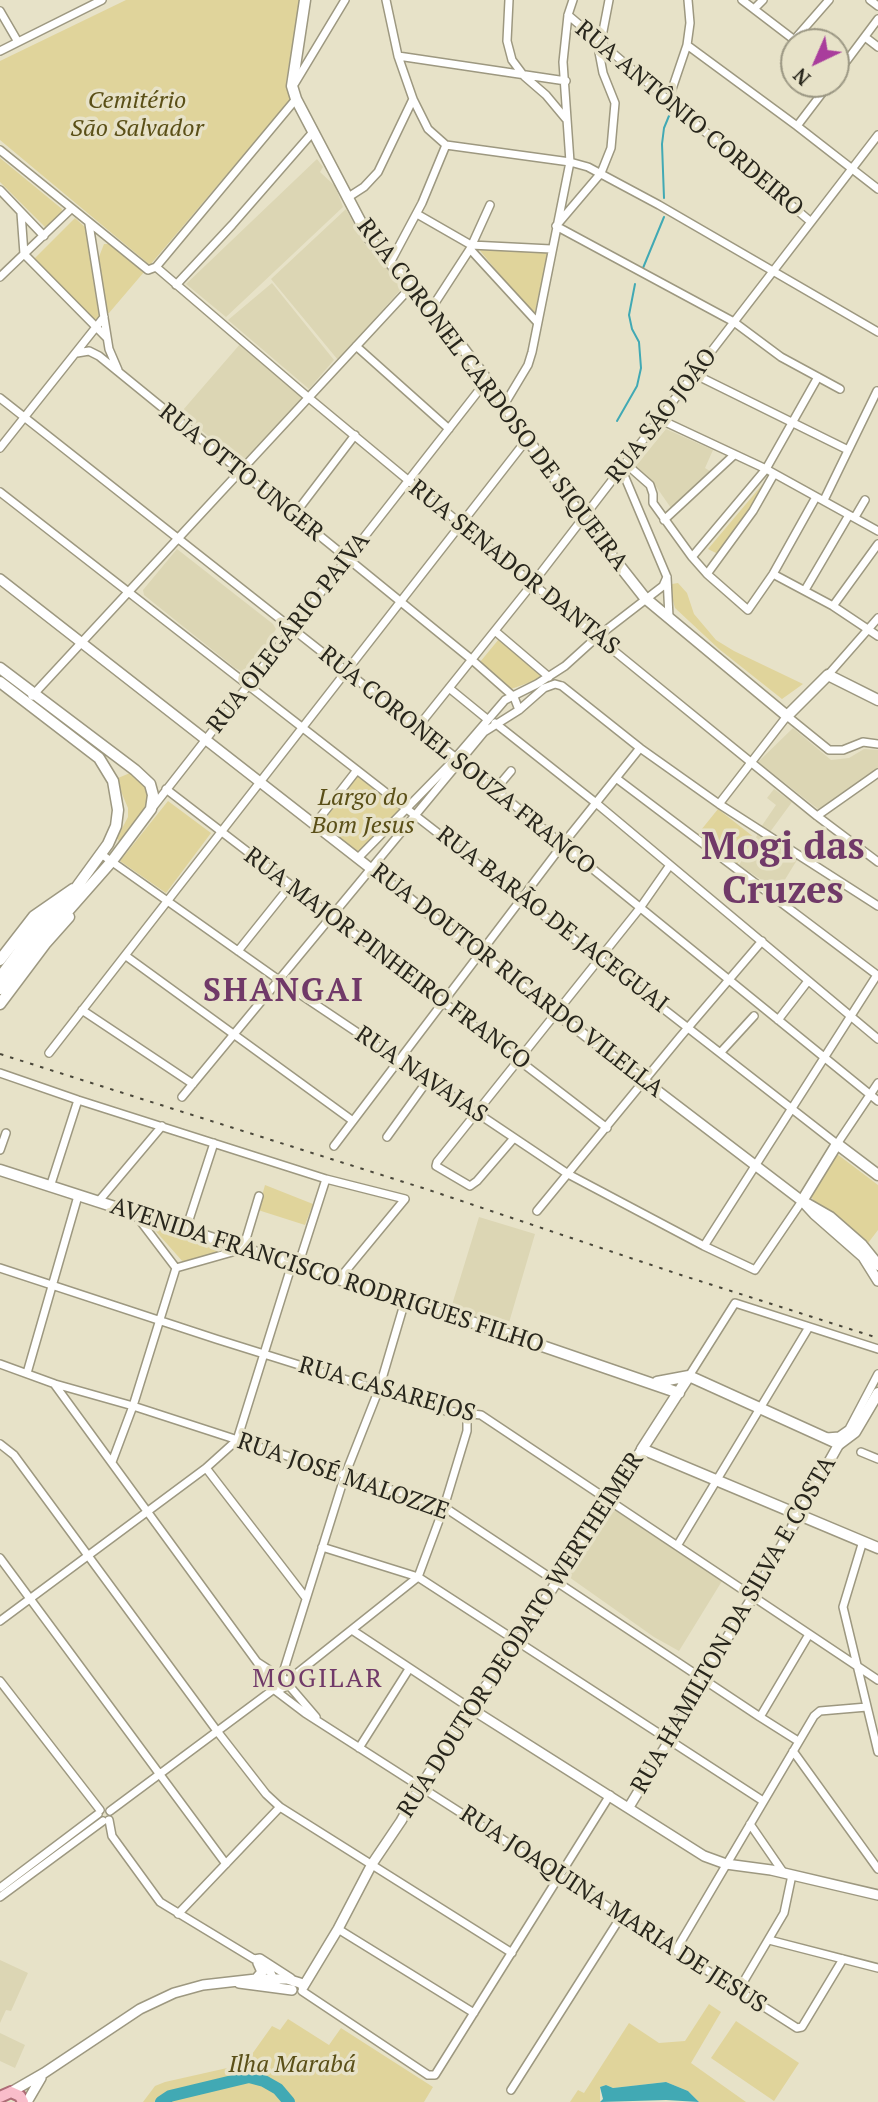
<!DOCTYPE html>
<meta charset="utf-8">
<style>
body{margin:0}
#map{position:relative;width:878px;height:2102px;overflow:hidden;background:#e7e2c8;font-family:"PT Serif",serif}
canvas{display:block}
.north{position:absolute;left:780px;top:28px;width:70px;height:70px;box-sizing:border-box;background:#e7e2c8;border:2px solid #9b9783;border-radius:50%;rotate:224deg;font-size:19px;font-weight:700;line-height:28px;text-align:center;color:#28261c}
.north::after{content:'';display:block;margin:auto;width:24px;height:32px;background:#a93d9c;clip-path:polygon(50% 0,100% 100%,50% 72%,0 100%)}
</style>
<div id="map">
<canvas width="878" height="2102"></canvas>
<div class="north">N</div>
</div>
<script>
const ctx = document.querySelector('canvas').getContext('2d');
ctx.lineJoin = 'round';
function fill(path, color) {
  ctx.fillStyle = color;
  ctx.fill(path, 'evenodd');
}
function poly(rows) {
  const path = new Path2D();
  for (const r of rows) {
    path.moveTo(r[0], r[1]);
    for (let i = 2; i < r.length; i += 2) path.lineTo(r[i], r[i + 1]);
  }
  return path;
}
function stroke(path, color, width, dash) {
  ctx.strokeStyle = color;
  ctx.lineWidth = width;
  ctx.lineCap = dash ? 'butt' : 'round';
  ctx.setLineDash(dash || []);
  ctx.stroke(path);
}
function label(font, color, halo, rows, align = 'center') {
  ctx.font = font + ' "PT Serif",serif';
  ctx.lineWidth = 7;
  ctx.setLineDash([]);
  ctx.textBaseline = 'middle';
  ctx.strokeStyle = halo;
  ctx.fillStyle = color;
  for (const [text, x, y, turn = 0] of rows) {
    ctx.save();
    ctx.translate(x, y);
    ctx.rotate((+turn || 0) * Math.PI / 180);
    ctx.textAlign = isNaN(turn) ? turn : align;
    if (halo) ctx.strokeText(text, 0, 0);
    ctx.fillText(text, 0, 0);
    ctx.restore();
  }
}
fill(poly([
 [317,159,323,167,320,172,335,186,343,207,226,317,186,284],
 [346,209,365,244,403,287,338,360,271,279],
 [272,283,334,360,309,389,228,320],
 [241,343,304,397,240,464,185,416,183,410],
 [666,429,713,450,705,468,713,473,671,508,655,485,652,486,648,478,635,467],
 [177,549,273,624,276,629,269,641,246,668,241,671,235,668,144,595,143,590],
 [793,728,831,760,849,758,864,749,878,750,878,771,823,808,818,809,758,762],
 [774,789,792,802,770,832,761,827,776,805,767,798],
 [758,834,797,860,778,891,739,865],
 [479,1217,535,1234,508,1326,451,1308],
 [616,1511,722,1581,679,1651,654,1637,569,1577,568,1573,608,1512],
 [0,1960,28,1973,11,2011,6,2010,0,2023],
 [0,2033,25,2045,15,2068,0,2061]
]), '#dcd6b4');
fill(poly([
 [126,0,300,0,286,82,290,100,150,265,0,140,0,61],
 [0,158,62,209,61,215,47,229,0,182],
 [75,218,85,227,99,317,94,321,34,259],
 [104,244,109,244,144,272,109,313,106,313,97,262],
 [477,247,548,252,534,316],
 [762,485,765,486,718,554,708,549],
 [678,583,687,593,694,614,716,640,734,651,803,684,782,699,719,649,675,608,672,597,672,584],
 [499,639,545,677,511,689,480,662],
 [130,773,136,775,147,786,149,797,139,821,121,841,119,841,117,838,128,817,128,808,117,782,118,778],
 [358,774,402,808,367,846,357,851,322,824],
 [168,801,211,833,166,893,120,861],
 [718,809,755,838,737,864,697,835],
 [837,1154,878,1185,878,1230,865,1247,816,1204,810,1195],
 [265,1185,313,1204,305,1225,258,1210],
 [152,1227,226,1251,184,1263],
 [709,2004,721,2012,691,2063,746,2102,699,2102,688,2091,666,2082,613,2088,606,2085,600,2087,600,2102,570,2102,578,2090,584,2093,629,2023,659,2043,685,2041],
 [288,2019,329,2045,341,2028,433,2087,424,2102,143,2102,155,2086,165,2082,245,2064,272,2026,280,2030],
 [736,2021,799,2063,774,2101,711,2058]
]), '#e0d49b');
fill(poly([
 [666,2082,688,2091,699,2102,666,2100,600,2102,603,2099,600,2087,606,2085,613,2088]
]), '#41a9b4');
stroke(poly([
 [664,198,662,144,664,128,671,111],
 [643,268,664,217],
 [617,421,637,386,641,368,639,342,632,329,629,315,635,284]
]), '#41a9b4', 2);
stroke(poly([
 [161,2102,170,2096,249,2077,264,2081,278,2089,289,2102]
]), '#41a9b4', 12);
const minor = poly([
 [386,0,398,56,413,99,428,129,446,145,570,162,588,167,659,205,878,332],
 [509,0,507,41,512,60,524,76,546,95,566,119],
 [609,0,599,52,603,73,615,103,611,148,601,173,556,226,734,322,781,357,840,389],
 [742,0,797,42],
 [870,0,878,6],
 [754,9,763,0],
 [0,11,18,42],
 [568,15,811,222],
 [865,37,878,47],
 [794,40,829,0],
 [687,45,797,126,878,189],
 [0,51,102,0],
 [398,56,566,81],
 [836,75,878,19],
 [295,83,345,0],
 [668,101,687,45,690,23,688,0],
 [797,126,829,84],
 [0,150,148,270,156,267,296,99],
 [0,190,44,236],
 [347,198,364,187,378,172,413,99],
 [21,213,24,254,107,338],
 [417,214,471,245,551,249],
 [89,224,109,349,118,370],
 [470,249,537,322],
 [390,263,422,203,446,145],
 [156,267,309,398,597,637,817,816,878,862],
 [0,277,71,209],
 [176,285,232,225,313,132],
 [431,309,470,249,490,205],
 [356,346,449,429],
 [77,353,89,351,99,356,471,659,514,697,519,710],
 [694,374,848,450],
 [0,398,460,761,878,1101],
 [504,405,528,365,532,352,570,162,563,62,568,15,573,0],
 [659,419,766,469,878,531],
 [0,448,104,317],
 [625,463,650,485,653,494,653,503,692,557,707,574,748,610,773,574,816,497],
 [621,468,667,577,669,617],
 [0,492,837,1144,878,1083],
 [824,500,877,391],
 [294,515,355,435],
 [855,517,865,500],
 [664,520,734,455],
 [692,557,766,469,818,377],
 [707,574,753,511,774,474],
 [773,574,833,606,878,636],
 [805,590,849,515],
 [833,606,878,544],
 [495,631,549,677],
 [828,675,878,618],
 [562,686,640,748,719,804,878,906],
 [449,688,487,719],
 [32,696,411,287],
 [495,723,596,803,878,1039],
 [417,728,533,583,878,135],
 [616,778,877,975,704,1246],
 [166,789,607,1128],
 [495,790,511,771],
 [719,804,787,716,829,750,843,750,863,742,878,744],
 [153,807,487,380],
 [817,816,878,773],
 [315,824,357,770],
 [101,854,279,980,568,1174,704,1246,755,1270,802,1201],
 [359,857,450,764,505,700,537,684,565,666,597,637,663,586,667,577],
 [238,951,290,886],
 [126,956,353,1121],
 [82,1010,193,1084],
 [778,1020,808,981],
 [721,1052,754,1016],
 [49,1053,528,438],
 [0,1073,78,1100,326,1179,405,1199,339,1279],
 [182,1097,484,732,519,710,544,688,555,684,562,686],
 [387,1137,428,1080],
 [514,1138,477,1181,470,1186,436,1166,437,1162,640,908,670,865],
 [334,1146,563,844,640,748],
 [0,1150,6,1133],
 [50,1187,78,1100],
 [98,1202,162,1126],
 [537,1211,680,1037,762,941],
 [135,1214,176,1268],
 [186,1229,214,1143],
 [298,1266,326,1179],
 [0,1268,216,1339,446,1411,481,1415,878,1680],
 [176,1268,243,1249,259,1196],
 [0,1364,55,1384,133,1406,444,1507,760,1717,798,1741],
 [27,1373,78,1196],
 [689,1376,735,1303,878,1349],
 [55,1385,257,1662],
 [827,1437,839,1436,849,1429,878,1374],
 [0,1444,14,1455,217,1731,266,1794,280,1807,512,1953],
 [861,1452,878,1459],
 [112,1462,133,1406,176,1268],
 [206,1468,306,1598],
 [863,1541,843,1607,878,1752],
 [677,1546,809,1327],
 [322,1547,418,1577,763,1801],
 [0,1558,226,1864],
 [0,1621,206,1468,237,1440,292,1264],
 [352,1630,470,1708],
 [282,1676,345,1475,379,1389,405,1301],
 [0,1681,100,1810],
 [271,1685,271,1680,277,1675,286,1680,285,1687,276,1691,272,1687,257,1662,277,1675],
 [276,1691,305,1713,797,2028,802,2027,843,1959],
 [316,1717,286,1682,418,1577,444,1507,467,1431,467,1413],
 [760,1717,808,1636],
 [359,1748,409,1669],
 [793,1751,878,1869],
 [110,1811,274,1689],
 [109,1820,112,1836,160,1902,254,1959,260,1958,291,1978],
 [750,1824,783,1872],
 [0,1888,98,1814],
 [0,1897,103,1821],
 [178,1914,280,1807],
 [338,1929,474,2013],
 [769,1940,878,1968],
 [676,1950,814,1716,820,1711,867,1707],
 [259,1964,271,1973,276,1983],
 [302,1991,428,2075,435,2075,610,1795],
 [738,1991,784,1913,792,1875],
 [511,2090,622,1915]
]);
const tertiary = poly([
 [0,579,557,1014,802,1201,814,1214,863,1257,878,1281],
 [470,1708,704,1856,726,1864,771,1870,878,1895],
 [629,1807,669,1741,702,1678,753,1597,839,1444],
 [256,1979,262,1972,258,1963],
 [239,1983,292,1990],
 [303,1987,338,1929,372,1864,401,1821,421,1786,470,1708,518,1642,642,1449],
 [11,2092,44,2073,140,2009,174,1993,203,1985,256,1979,287,1979,300,1983],
 [27,2102,41,2078]
]);
const secondary = poly([
 [305,0,292,86,296,99,359,219,370,239,459,343,487,380,582,518,645,598,787,716,828,675,878,700],
 [0,668,135,770,150,784,153,795,151,809,112,861,68,911,45,930,0,989],
 [0,682,99,758,113,781,118,810,116,826,108,844,68,899,39,925,0,977],
 [0,960,34,916,73,889],
 [0,1004,45,944,69,917],
 [0,1170,487,1327,679,1393],
 [878,1175,837,1144,802,1201,830,1217,862,1245,878,1265],
 [689,1376,642,1449,878,1548],
 [689,1376,839,1444,855,1432,878,1393],
 [657,1382,689,1376]
]);
const primary = poly([
 [0,2097,11,2092,20,2096,23,2102]
]);
stroke(minor, '#9d9880', 10);
stroke(tertiary, '#9d9880', 12);
stroke(secondary, '#9d9880', 13);
stroke(primary, '#ad6c76', 14);
stroke(minor, '#fff', 7);
stroke(tertiary, '#fff', 9);
stroke(secondary, '#fff', 10);
stroke(primary, '#f9bdca', 10);
stroke(poly([
 [0,1054,429,1190,681,1275,878,1338]
]), '#4a473a', 2, [3.5, 7]);
label('italic 24px', '#5a4f17', '#e7e2c8', [
 ["Cemitério",137,101],
 ["São Salvador",137,129],
 ["Largo do",363,798],
 ["Bom Jesus",363,826],
 ["Ilha Marabá",292,2065]
]);
label('24px', '#28261c', '#e7e2c8', [
 ["RUA ANTÔNIO CORDEIRO",689,119,40],
 ["RUA CORONEL CARDOSO DE SIQUEIRA",492,395,53],
 ["RUA SÃO JOÃO",662,416,-52],
 ["RUA OTTO UNGER",241,473,39],
 ["RUA SENADOR DANTAS",514,568,39],
 ["RUA OLEGÁRIO PAIVA",289,633,-52],
 ["RUA CORONEL SOUZA FRANCO",457,761,39],
 ["RUA BARÃO DE JACEGUAI",552,920,38],
 ["RUA MAJOR PINHEIRO FRANCO",387,959,37],
 ["RUA DOUTOR RICARDO VILELLA",517,981,38],
 ["RUA NAVAJAS",421,1075,34],
 ["AVENIDA FRANCISCO RODRIGUES FILHO",327,1276,18],
 ["RUA CASAREJOS",387,1390,16],
 ["RUA JOSÉ MALOZZE",343,1477,19],
 ["RUA HAMILTON DA SILVA E COSTA",734,1625,-60],
 ["RUA DOUTOR DEODATO WERTHEIMER",521,1635,-57],
 ["RUA JOAQUINA MARIA DE JESUS",613,1910,33]
]);
ctx.letterSpacing = '2px';
label('26px', '#703968', '#e7e2c8', [
 ["MOGILAR",318,1680]
]);
ctx.letterSpacing = '0px';
ctx.letterSpacing = '2px';
label('bold 32px', '#703968', '#e7e2c8', [
 ["SHANGAI",284,992]
]);
ctx.letterSpacing = '0px';
label('bold 38px', '#703968', '#e7e2c8', [
 ["Mogi das",783,848],
 ["Cruzes",783,892]
]);
</script>
